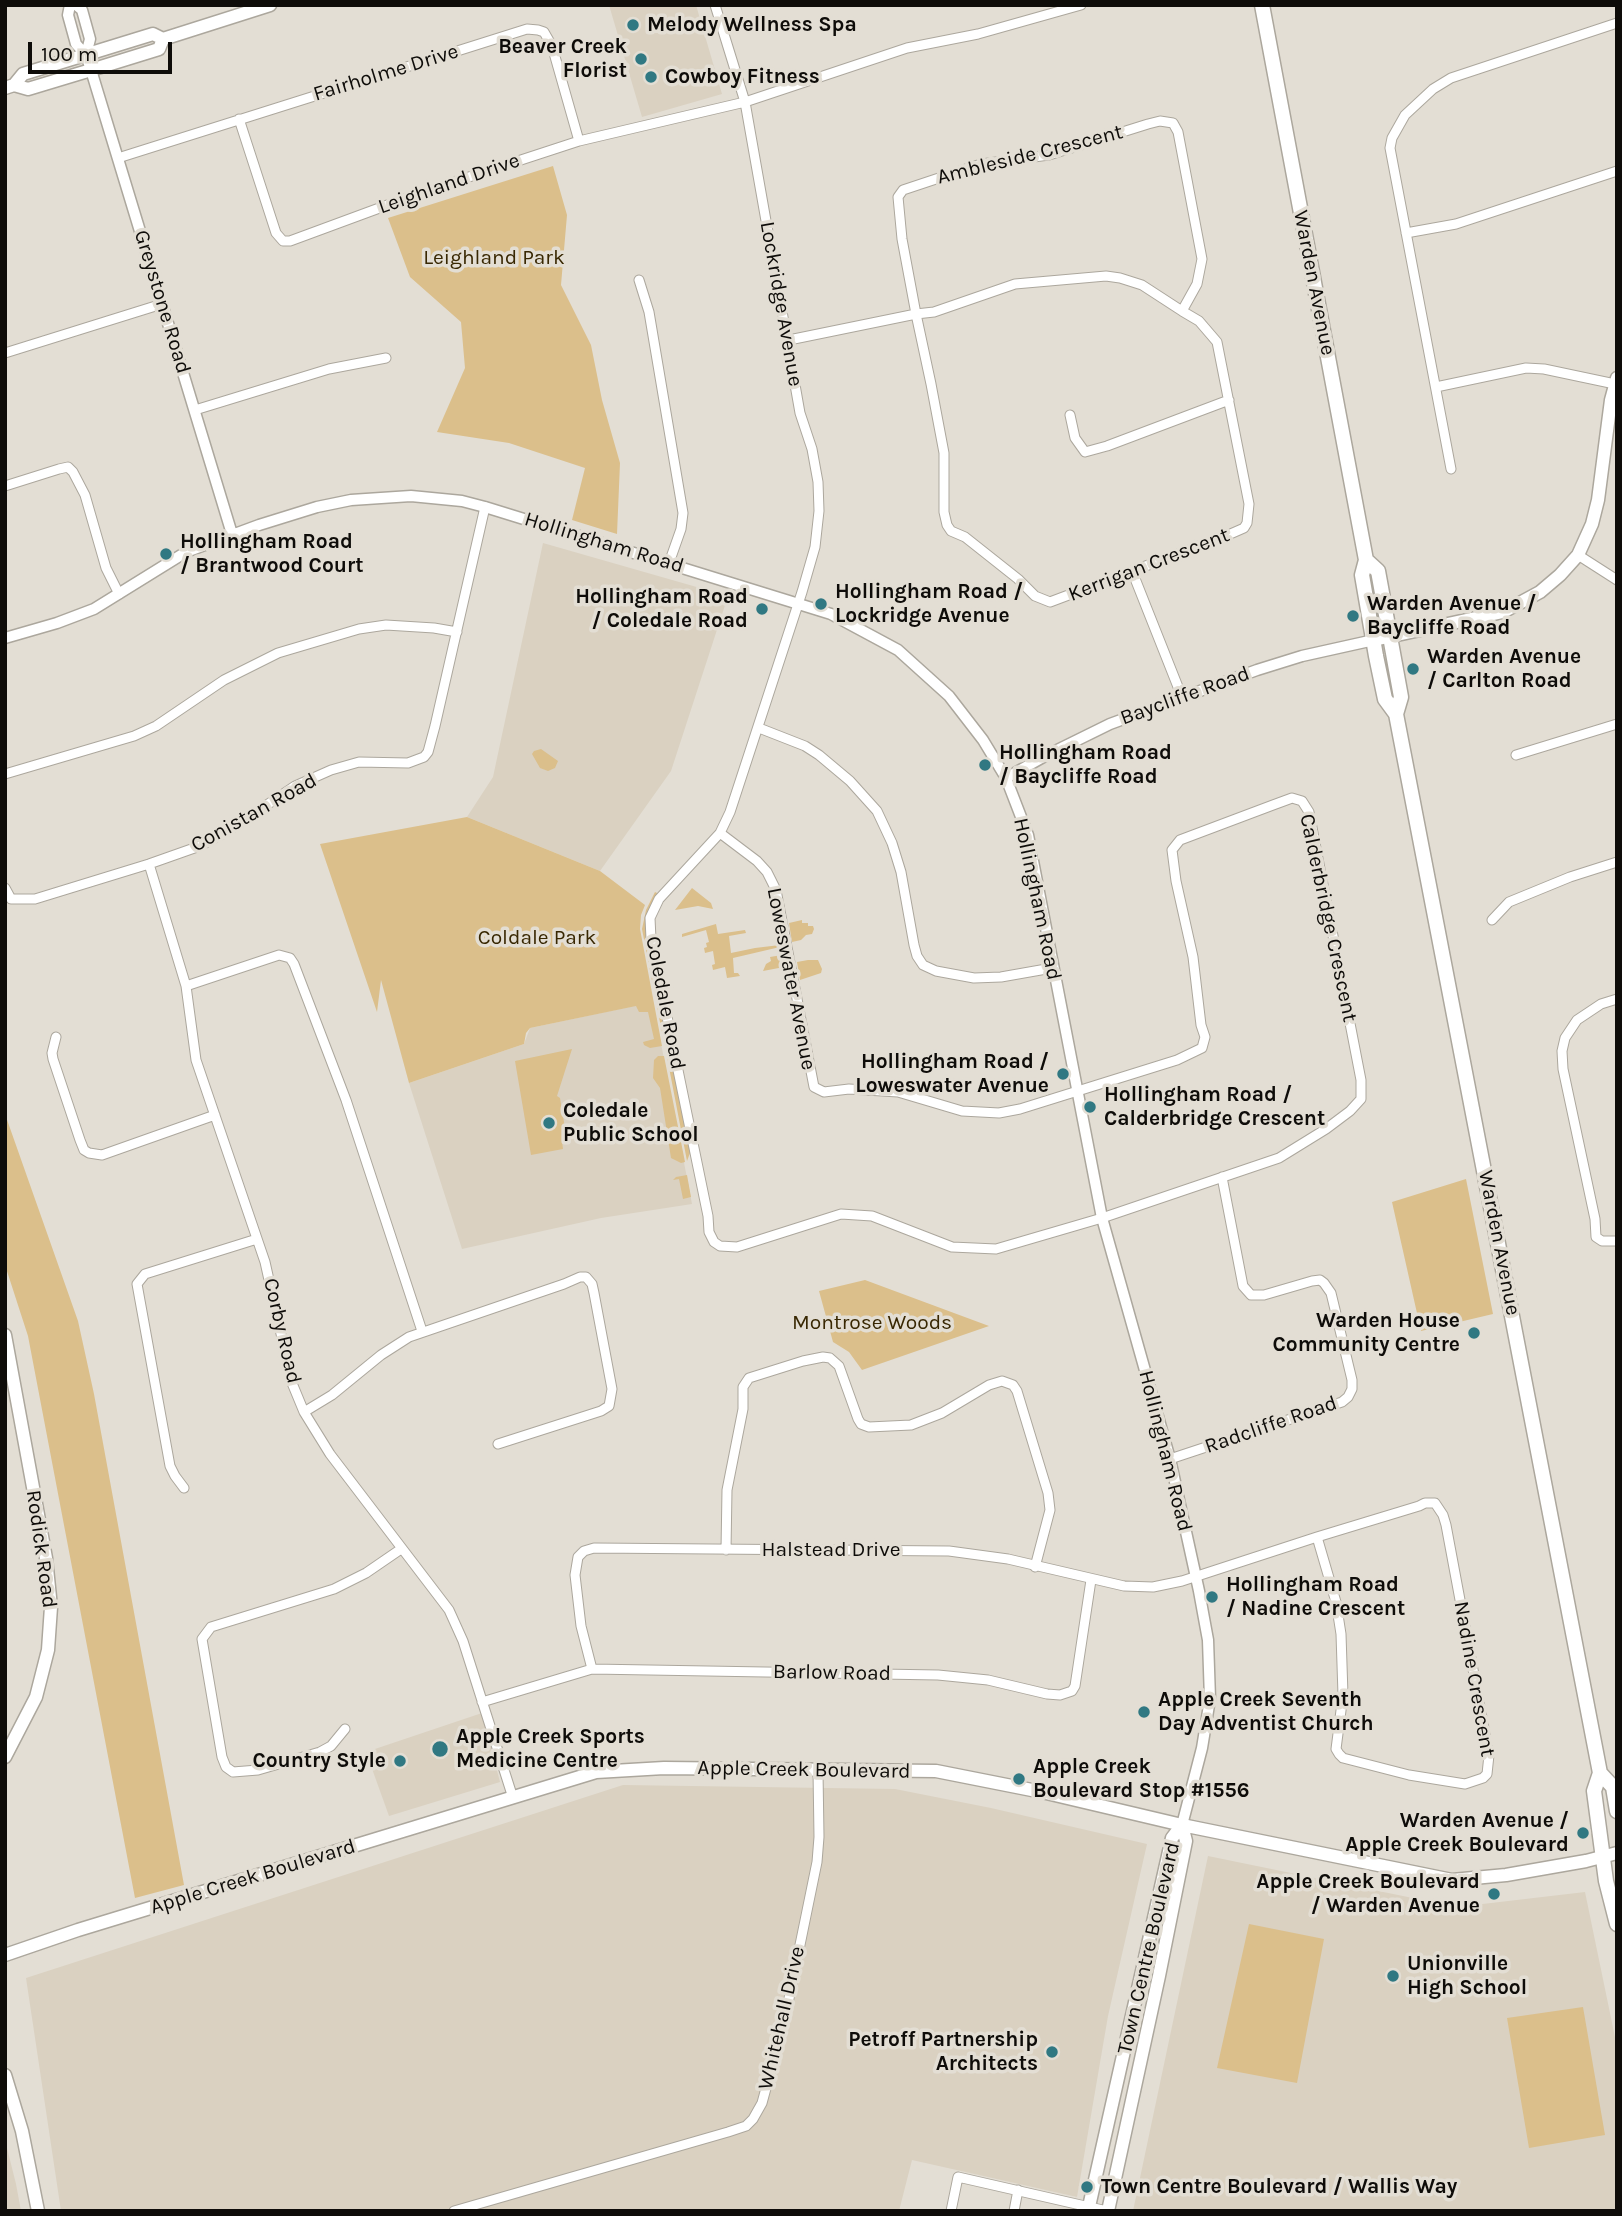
<!DOCTYPE html>
<style>
body{margin:0}
#map{position:relative;width:1622px;height:2216px;overflow:hidden;background:#e3ded4;font-family:Karla,sans-serif}
canvas{display:block}
.frame{position:absolute;inset:0;border:7px solid #0e0c09;pointer-events:none}
.scale{position:absolute;left:28px;top:42px;width:144px;height:32px;box-sizing:border-box;border:4px solid #0e0c09;border-top:0;padding-left:9px;font-size:21px;line-height:24px;white-space:nowrap;color:#0e0c09;-webkit-text-stroke:5px #e3ded4;paint-order:stroke}
</style>
<div id="map">
<canvas width="1622" height="2216"></canvas>
<div class="frame"></div>
<div class="scale">100 m</div>
</div>
<script>
const ctx = document.querySelector('canvas').getContext('2d');
ctx.lineJoin = 'round';
function fill(path, color) {
  ctx.fillStyle = color;
  ctx.fill(path, 'evenodd');
}
function poly(rows) {
  const path = new Path2D();
  for (const r of rows) {
    path.moveTo(r[0], r[1]);
    for (let i = 2; i < r.length; i += 2) path.lineTo(r[i], r[i + 1]);
  }
  return path;
}
function stroke(path, color, width, dash) {
  ctx.strokeStyle = color;
  ctx.lineWidth = width;
  ctx.lineCap = dash ? 'butt' : 'round';
  ctx.setLineDash(dash || []);
  ctx.stroke(path);
}
function label(font, color, halo, rows, align = 'center') {
  ctx.font = font + ' Karla,sans-serif';
  ctx.lineWidth = 7;
  ctx.setLineDash([]);
  ctx.textBaseline = 'middle';
  ctx.strokeStyle = halo;
  ctx.fillStyle = color;
  for (const [text, x, y, turn = 0] of rows) {
    ctx.save();
    ctx.translate(x, y);
    ctx.rotate((+turn || 0) * Math.PI / 180);
    ctx.textAlign = isNaN(turn) ? turn : align;
    if (halo) ctx.strokeText(text, 0, 0);
    ctx.fillText(text, 0, 0);
    ctx.restore();
  }
}
fill(poly([
 [609,5,696,5,722,94,642,117],
 [543,543,728,596,671,771,600,871,467,817,493,777],
 [653,1002,692,1204,601,1218,462,1249,409,1083,524,1044,530,1028],
 [482,1713,500,1782,389,1816,366,1752],
 [623,1785,895,1789,991,1808,1147,1844,1108,2016,1077,2197,912,2160,899,2211,61,2211,26,1978],
 [1208,1856,1437,1903,1474,1905,1585,1892,1617,2047,1617,2211,1133,2211],
 [5,2140,16,2184,21,2211,5,2211]
]), '#dad1c1');
fill(poly([
 [553,166,567,215,561,285,591,345,602,400,620,463,617,534,572,520,585,468,509,443,437,432,465,368,461,322,410,277,388,218],
 [541,749,558,761,555,768,548,771,540,768,532,754,534,751],
 [467,817,600,871,645,905,641,915,640,929,662,1046,650,1048,644,1045,643,1042,654,1039,648,1012,639,1012,636,1006,530,1028,526,1033,524,1044,409,1083,381,980,377,1012,320,844],
 [692,888,711,903,713,909,698,906,675,910],
 [655,892,659,894,649,911,666,1033,667,1040,664,1043,642,929,646,910],
 [802,920,802,923,808,923,808,926,813,926,814,929,812,934,806,935,801,940,792,942,789,923],
 [716,924,718,934,745,930,746,933,729,936,731,953,755,948,780,945,780,947,733,958,734,973,738,973,740,976,727,978,725,967,713,970,712,965,715,964,713,951,705,953,704,948,707,947,706,943,709,942,706,930,682,937,682,934],
 [782,955,784,967,763,971,766,964,771,961,770,957],
 [808,960,818,960,822,969,821,973,800,980,797,962],
 [572,1049,557,1096,560,1098,567,1140,562,1141,563,1149,531,1155,515,1061],
 [658,1056,664,1056,685,1162,681,1163,671,1158,660,1088,653,1078,654,1060],
 [667,1057,673,1061,690,1153,687,1161],
 [5,1114,78,1321,94,1394,184,1885,135,1898,28,1336,5,1265],
 [687,1175,691,1197,683,1199,679,1179,673,1180,676,1177],
 [1466,1179,1493,1314,1421,1331,1392,1202],
 [865,1280,989,1326,862,1370,849,1352,833,1342,819,1291],
 [1249,1924,1324,1939,1297,2083,1217,2068],
 [1583,2007,1605,2135,1529,2148,1507,2018]
]), '#dbbf8b');
const minor = poly([
 [715,5,745,102,800,413,812,449,818,482,819,511,815,547,802,592,730,812,720,833,659,899,650,918,651,939,708,1216,709,1232,714,1242,720,1246,737,1247,841,1214,872,1216,952,1247,996,1249,1102,1218,1279,1158,1326,1129,1350,1111,1361,1099,1361,1080,1309,812,1302,801,1292,798,1273,805,1180,840,1172,850,1176,881,1193,957,1201,1025,1205,1037,1202,1048,1177,1060,1020,1109,999,1113,962,1111,898,1092,849,1089,824,1092,814,1087,776,890,767,872,757,861,720,833],
 [239,119,276,233,283,241,290,241,420,193,579,141,745,102,907,48,978,34,1081,5],
 [118,158,527,29,538,30,544,32,552,46,579,141],
 [1406,233,1456,224,1617,171],
 [639,280,649,312,683,513,681,529,669,563],
 [789,340,916,314,934,312,1015,284,1106,276,1120,278,1142,285,1182,311,1199,321,1217,342,1249,504,1247,523,1244,528,1228,535,1050,602,1035,596,1018,579,965,537,951,531,947,525,944,512,944,453,931,384,916,314,902,239,898,197,903,190,981,164,1049,155,1148,124,1160,121,1173,123,1178,132,1202,259,1197,284,1182,311],
 [5,353,162,304],
 [1436,387,1526,368,1544,369,1615,384],
 [195,410,329,369,386,358],
 [1070,415,1075,438,1085,452,1107,446,1229,400],
 [1451,469,1390,148,1392,138,1405,115,1433,89,1451,78,1617,23],
 [5,486,59,469,68,467,73,472,85,495,106,568,119,594],
 [1578,555,1617,580],
 [1132,571,1182,697],
 [759,728,805,746,819,755,850,781,877,811,892,843,901,872,914,945,917,956,923,965,936,971,974,978,1001,977,1052,968],
 [1516,755,1617,724],
 [5,774,134,736,156,726,224,680,278,653,359,629,386,625,434,628,457,632],
 [149,864,186,986,196,1060,265,1262,292,1383,304,1412,330,1454,449,1610,463,1641,513,1798],
 [5,888,11,899,35,899,149,864,200,846,228,831,295,786,331,770,359,762,408,763,424,757,428,752,435,726,485,507],
 [1492,920,1509,902,1570,877,1617,862],
 [186,986,279,955,290,958,294,964,346,1100,422,1331],
 [1617,999,1601,1004,1577,1020,1565,1038,1562,1051,1563,1069,1595,1219,1596,1237,1602,1241,1617,1241],
 [56,1037,52,1053,53,1059,80,1140,84,1150,89,1153,102,1155,215,1115],
 [304,1412,332,1395,381,1355,409,1337,564,1284,580,1277,586,1277,592,1284,594,1293,612,1389,609,1406,601,1411,498,1444],
 [1170,1459,1342,1402,1348,1397,1352,1389,1352,1380,1331,1293,1324,1283,1320,1280,1312,1281,1264,1295,1251,1295,1243,1286,1222,1177],
 [184,1488,175,1476,170,1466,137,1284,145,1274,257,1239],
 [726,1550,727,1490,743,1409,743,1387,749,1378,803,1361,823,1357,830,1358,839,1366,858,1419,861,1424,869,1427,911,1425,942,1413,989,1385,1002,1381,1013,1385,1017,1391,1048,1493,1050,1510,1035,1567],
 [592,1669,581,1626,575,1575,578,1557,584,1551,594,1548,949,1551,1008,1559,1124,1586,1153,1587,1182,1581,1317,1537,1419,1506,1425,1503,1435,1503,1443,1515,1446,1525,1489,1755,1487,1774,1483,1778,1465,1784,1409,1775,1343,1758,1339,1754,1336,1749,1343,1695,1341,1634,1336,1602,1317,1537],
 [482,1702,592,1669,938,1675,988,1680,1047,1694,1060,1695,1072,1691,1075,1686,1091,1580],
 [345,1729,331,1746,320,1752,258,1770,233,1772,226,1767,222,1757,202,1639,211,1627,334,1589,366,1573,401,1549],
 [454,2211,728,2132,746,2126,753,2119,762,2103,785,2018,817,1862,819,1837,818,1771],
 [951,2211,958,2177,1107,2211],
 [1014,2211,1018,2190]
]);
const tertiary = poly([
 [70,5,68,15,76,44,86,55],
 [76,5,82,10,90,39,86,55,91,70,232,534],
 [5,638,57,623,94,609,186,552,259,525,317,507,351,500,411,496,462,501,485,507,831,614,898,650,949,696,983,740,1006,778,1028,835,1102,1218,1170,1459,1199,1591,1208,1640,1210,1699,1202,1748,1182,1825],
 [1006,778,1045,756,1110,724,1257,670,1302,656,1374,640]
]);
const secondary = poly([
 [14,85,28,89,91,70,159,49,163,39],
 [5,88,14,85,23,74,153,34,163,39,270,5],
 [1374,640,1503,612,1540,592,1560,575,1578,555,1592,524,1598,500,1611,400,1617,378],
 [5,1335,46,1558,51,1607,48,1650,36,1697,5,1757],
 [5,1955,78,1930,596,1772,664,1768,936,1771,1042,1792,1182,1825,1452,1880,1506,1875,1586,1861,1617,1853],
 [5,2075,22,2131,38,2211],
 [1088,2211,1172,1838,1182,1825],
 [1108,2211,1159,1976,1186,1841,1182,1825]
]);
const primary = poly([
 [1262,5,1366,560,1362,575,1376,656,1385,699,1396,714],
 [1366,560,1378,571,1401,697,1396,714,1600,1773,1594,1791,1606,1881,1617,1924],
 [1600,1773,1613,1787,1617,1811]
]);
stroke(minor, '#aca79d', 11);
stroke(tertiary, '#aca79d', 13);
stroke(secondary, '#aca79d', 15);
stroke(primary, '#aca79d', 17);
stroke(minor, '#fff', 9);
stroke(tertiary, '#fff', 10);
stroke(secondary, '#fff', 12);
stroke(primary, '#fff', 14);
for (const [x, y, r, color] of [
 [633,25,7,"#307882"],
 [641,59,7,"#307882"],
 [651,77,7,"#307882"],
 [166,554,7,"#307882"],
 [821,604,7,"#307882"],
 [762,609,7,"#307882"],
 [1353,616,7,"#307882"],
 [1413,669,7,"#307882"],
 [985,765,7,"#307882"],
 [1063,1074,7,"#307882"],
 [1090,1107,7,"#307882"],
 [549,1123,7,"#307882"],
 [1474,1333,7,"#307882"],
 [1212,1597,7,"#307882"],
 [1144,1712,7,"#307882"],
 [440,1749,9,"#307882"],
 [400,1761,7,"#307882"],
 [1019,1779,7,"#307882"],
 [1583,1833,7,"#307882"],
 [1494,1894,7,"#307882"],
 [1393,1976,7,"#307882"],
 [1052,2052,7,"#307882"],
 [1087,2187,7,"#307882"]
]) {
  const dot = new Path2D();
  dot.arc(x, y, r, 0, 2 * Math.PI);
  ctx.fillStyle = color;
  ctx.fill(dot);
  stroke(dot, '#e3ded4', 2.5);
}
label('bold 21px', '#0e0c09', '#e3ded4', [
 ["Melody Wellness Spa",647,25],
 ["Beaver Creek",627,47,"right"],
 ["Florist",627,71,"right"],
 ["Cowboy Fitness",665,77],
 ["Hollingham Road",180,542],
 ["/ Brantwood Court",180,566],
 ["Hollingham Road /",835,592],
 ["Lockridge Avenue",835,616],
 ["Hollingham Road",748,597,"right"],
 ["/ Coledale Road",748,621,"right"],
 ["Warden Avenue /",1367,604],
 ["Baycliffe Road",1367,628],
 ["Warden Avenue",1427,657],
 ["/ Carlton Road",1427,681],
 ["Hollingham Road",999,753],
 ["/ Baycliffe Road",999,777],
 ["Hollingham Road /",1049,1062,"right"],
 ["Loweswater Avenue",1049,1086,"right"],
 ["Hollingham Road /",1104,1095],
 ["Calderbridge Crescent",1104,1119],
 ["Coledale",563,1111],
 ["Public School",563,1135],
 ["Warden House",1460,1321,"right"],
 ["Community Centre",1460,1345,"right"],
 ["Hollingham Road",1226,1585],
 ["/ Nadine Crescent",1226,1609],
 ["Apple Creek Seventh",1158,1700],
 ["Day Adventist Church",1158,1724],
 ["Apple Creek Sports",456,1737],
 ["Medicine Centre",456,1761],
 ["Country Style",386,1761,"right"],
 ["Apple Creek",1033,1767],
 ["Boulevard Stop #1556",1033,1791],
 ["Warden Avenue /",1569,1821,"right"],
 ["Apple Creek Boulevard",1569,1845,"right"],
 ["Apple Creek Boulevard",1480,1882,"right"],
 ["/ Warden Avenue",1480,1906,"right"],
 ["Unionville",1407,1964],
 ["High School",1407,1988],
 ["Petroff Partnership",1038,2040,"right"],
 ["Architects",1038,2064,"right"],
 ["Town Centre Boulevard / Wallis Way",1101,2187]
], 'left');
label('21px', '#0e0c09', '#e3ded4', [
 ["Fairholme Drive",386,73,-17],
 ["Ambleside Crescent",1030,155,-14],
 ["Leighland Drive",449,184,-19],
 ["Warden Avenue",1314,283,79],
 ["Greystone Road",162,302,73],
 ["Lockridge Avenue",781,304,80],
 ["Hollingham Road",604,543,17],
 ["Kerrigan Crescent",1149,565,-21],
 ["Baycliffe Road",1185,696,-20],
 ["Conistan Road",254,813,-29],
 ["Hollingham Road",1037,899,78],
 ["Calderbridge Crescent",1328,918,78],
 ["Loweswater Avenue",791,979,79],
 ["Coledale Road",665,1003,79],
 ["Warden Avenue",1499,1243,79],
 ["Corby Road",282,1331,77],
 ["Radcliffe Road",1271,1425,-19],
 ["Hollingham Road",1165,1451,76],
 ["Rodick Road",41,1549,82],
 ["Halstead Drive",831,1550],
 ["Barlow Road",832,1673,1],
 ["Nadine Crescent",1474,1679,80],
 ["Apple Creek Boulevard",804,1770,1],
 ["Apple Creek Boulevard",253,1877,-17],
 ["Town Centre Boulevard",1149,1948,-77],
 ["Whitehall Drive",782,2018,-77]
]);
label('21px', '#382702', '#e3ded4', [
 ["Leighland Park",494,258],
 ["Coldale Park",537,938],
 ["Montrose Woods",872,1323]
]);
</script>
